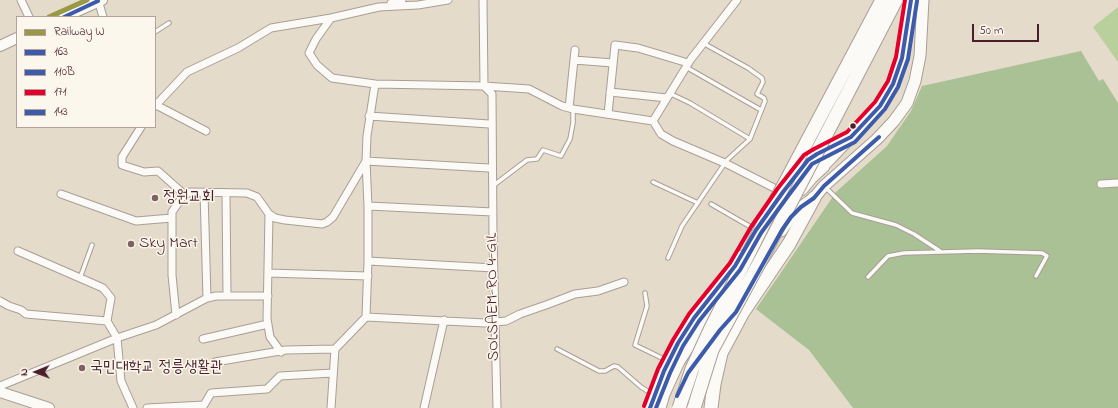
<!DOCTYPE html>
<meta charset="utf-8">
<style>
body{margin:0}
#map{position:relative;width:1118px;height:408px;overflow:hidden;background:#e5dbca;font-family:"Indie Flower",sans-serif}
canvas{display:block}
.legend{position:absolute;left:16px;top:16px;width:140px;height:112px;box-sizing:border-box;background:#fbf7ec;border:1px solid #b4a19f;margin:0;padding:5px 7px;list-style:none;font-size:12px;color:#4a1f2b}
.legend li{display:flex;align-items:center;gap:8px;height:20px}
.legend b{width:20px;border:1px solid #b4a19f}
.north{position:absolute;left:16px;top:352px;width:40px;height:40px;-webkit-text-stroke:3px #fbf7ec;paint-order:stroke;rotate:269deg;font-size:11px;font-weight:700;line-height:16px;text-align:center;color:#4a1f2b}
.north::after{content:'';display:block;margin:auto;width:14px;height:18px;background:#4a1f2b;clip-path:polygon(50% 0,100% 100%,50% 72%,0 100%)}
.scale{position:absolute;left:972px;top:24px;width:67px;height:18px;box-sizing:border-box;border:2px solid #4a1f2b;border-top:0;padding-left:5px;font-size:12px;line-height:14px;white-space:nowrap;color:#4a1f2b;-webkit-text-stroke:3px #fbf7ec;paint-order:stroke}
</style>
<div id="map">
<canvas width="1118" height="408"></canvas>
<ul class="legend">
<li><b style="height:5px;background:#989845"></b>Railway W</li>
<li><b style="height:5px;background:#3d5bab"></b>163</li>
<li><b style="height:5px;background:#3d5bab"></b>110B</li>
<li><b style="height:5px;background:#e4002b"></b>171</li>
<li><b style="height:5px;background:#3d5bab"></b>143</li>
</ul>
<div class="north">N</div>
<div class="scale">50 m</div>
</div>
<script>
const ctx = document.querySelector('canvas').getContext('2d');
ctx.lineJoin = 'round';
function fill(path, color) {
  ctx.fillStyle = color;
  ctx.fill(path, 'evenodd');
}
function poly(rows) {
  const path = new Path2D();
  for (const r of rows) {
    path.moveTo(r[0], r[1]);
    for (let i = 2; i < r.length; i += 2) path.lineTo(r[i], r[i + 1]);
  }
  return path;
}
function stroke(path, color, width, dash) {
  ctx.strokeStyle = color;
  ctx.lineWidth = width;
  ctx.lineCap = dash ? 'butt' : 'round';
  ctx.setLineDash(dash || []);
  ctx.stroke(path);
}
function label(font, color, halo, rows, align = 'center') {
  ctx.font = font + ' "Indie Flower","Poor Story",sans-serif';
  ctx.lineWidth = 3;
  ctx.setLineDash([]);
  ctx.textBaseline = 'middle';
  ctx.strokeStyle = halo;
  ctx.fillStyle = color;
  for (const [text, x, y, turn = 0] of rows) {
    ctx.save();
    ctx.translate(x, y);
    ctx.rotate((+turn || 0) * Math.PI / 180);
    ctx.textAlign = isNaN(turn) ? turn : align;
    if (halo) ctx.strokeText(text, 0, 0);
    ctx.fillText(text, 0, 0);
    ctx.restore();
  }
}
fill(poly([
 [1118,7,1118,62,1093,27]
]), '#b9d09c');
fill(poly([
 [1081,51,1099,81,1103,79,1118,103,1118,408,853,408,809,350,756,309,836,192,887,146,911,111,922,86]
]), '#a9c194');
const lane = poly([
 [155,32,169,23],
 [686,67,761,110],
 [669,93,690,103,750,139],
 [653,182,698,203],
 [494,185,527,160,537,159,543,150,561,156,570,139,573,123,573,109],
 [825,187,852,213,896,225,914,234,940,251],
 [711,204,756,230],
 [668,258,682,226,727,160,750,139,765,101,764,98,757,94,763,82,762,78,748,68,703,43],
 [868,277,888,256,904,253,978,251,1042,253,1047,256,1036,276],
 [80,278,92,245],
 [645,293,647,306,635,345,668,361],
 [557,349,599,371,605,371,614,366,618,367,641,387,654,395]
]);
const street = poly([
 [21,0,29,17],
 [98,0,103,17],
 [448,0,418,5,379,7,331,18,316,39,309,53,317,65,332,78,375,84,484,86,529,89,562,106,573,109,653,121],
 [483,0,484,86],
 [391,3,402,0],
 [574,60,613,63],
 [484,86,492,94,493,237,497,408],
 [610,92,667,98],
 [155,103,156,105,206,131],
 [155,106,187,72,238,48,271,28,331,18],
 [569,108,575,50],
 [608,114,615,45,638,48,688,63],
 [369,116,489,124],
 [653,121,661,134,673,141,727,164,782,192],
 [653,121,691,59,737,0],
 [141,127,122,157,122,165,144,172,158,171,185,195],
 [1101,184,1118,183],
 [204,192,207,298],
 [226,193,227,296],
 [61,194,136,221,172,218],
 [368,206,493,212],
 [269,214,267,319,270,337,281,352],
 [18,251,103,288,111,298,107,321],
 [368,261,494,268],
 [268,273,368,276],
 [0,301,9,306,21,310,26,314,107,321],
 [176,315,172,275,172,212,183,196,190,192,247,193,257,197,269,214,275,218,285,220,322,224,327,222,333,217,366,161,489,168],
 [366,317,485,323,506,321,520,314,546,305,575,294,598,291,624,282],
 [107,321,117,338,121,381,133,408],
 [203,339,268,324],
 [215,362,286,350,335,349],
 [0,386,117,338,156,325,207,298,216,296,268,296],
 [147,408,204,405,211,393,267,389,280,376,333,373],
 [331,408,335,349,366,317,368,261,368,206,366,161,367,136,375,84],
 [424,408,444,320]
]);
const secondary = poly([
 [64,17,102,0],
 [0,46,17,38],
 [0,392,49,408]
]);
const primary = poly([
 [816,170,823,166,831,158,880,106,893,84,902,58,911,0],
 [785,189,805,164,813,156,851,137],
 [781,231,791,217,801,207,814,198,824,186,877,139,894,121,907,103,915,81,920,56,923,0],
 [650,408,664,371,678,343,694,318,713,295,742,256]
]);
const highway = poly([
 [801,189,811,177,823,166],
 [756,246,783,211],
 [659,408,663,394,678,361,723,293],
 [711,408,714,384,721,353,743,312,789,244,814,198]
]);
stroke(lane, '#a99e96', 5.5);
stroke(street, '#a99e96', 9);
stroke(secondary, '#a99e96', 12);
stroke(primary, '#a99e96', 13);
stroke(highway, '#a99e96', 15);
stroke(lane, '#fbfaf7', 3.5);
stroke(street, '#fbfaf7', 7);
stroke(secondary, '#fbfaf7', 10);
stroke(primary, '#fbfaf7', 11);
stroke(highway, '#fbfaf7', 13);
const highwayBridge = poly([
 [679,408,692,369,711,328,766,219,882,0],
 [694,408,712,350,764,254,896,0]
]);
stroke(highwayBridge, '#a99e96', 15, []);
stroke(highwayBridge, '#fbfaf7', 13);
stroke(poly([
 [677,396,688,373,720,330,736,312,782,230,791,217,801,207,814,198,824,186,879,137],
 [650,408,664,371,678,343,694,318,735,266,756,230,783,192,808,160,817,154,851,137,880,106,893,84,902,58,911,0]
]), '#3d5bab', 4);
stroke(poly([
 [656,408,670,373,683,346,699,321,740,270,761,233,788,196,812,164,855,142,885,109,898,87,908,59,917,1]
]), '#3d5bab', 4);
stroke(poly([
 [644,406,658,369,673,340,689,314,730,263,751,227,778,188,804,155,814,149,847,132,875,102,888,81,896,57,905,0]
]), '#e4002b', 4);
stroke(poly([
 [64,17,98,1]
]), '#3d5bab', 4);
stroke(poly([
 [49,17,87,0]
]), '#989845', 5);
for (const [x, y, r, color] of [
 [853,126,3.5,"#4a1f2b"],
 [155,198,4,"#806163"],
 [131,244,4,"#806163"],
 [82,368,4,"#806163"]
]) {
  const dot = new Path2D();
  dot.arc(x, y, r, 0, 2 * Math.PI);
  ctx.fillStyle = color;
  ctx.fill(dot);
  stroke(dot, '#fbf7ec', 1.5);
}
label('16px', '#4a1f2b', '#fbf7ec', [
 ["정원교회",163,198],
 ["Sky Mart",139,244],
 ["국민대학교 정릉생활관",90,368]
], 'left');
label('16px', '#4a1f2b', '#fbf7ec', [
 ["SOLSAEM-RO 4-GIL",494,297,-91]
]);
</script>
